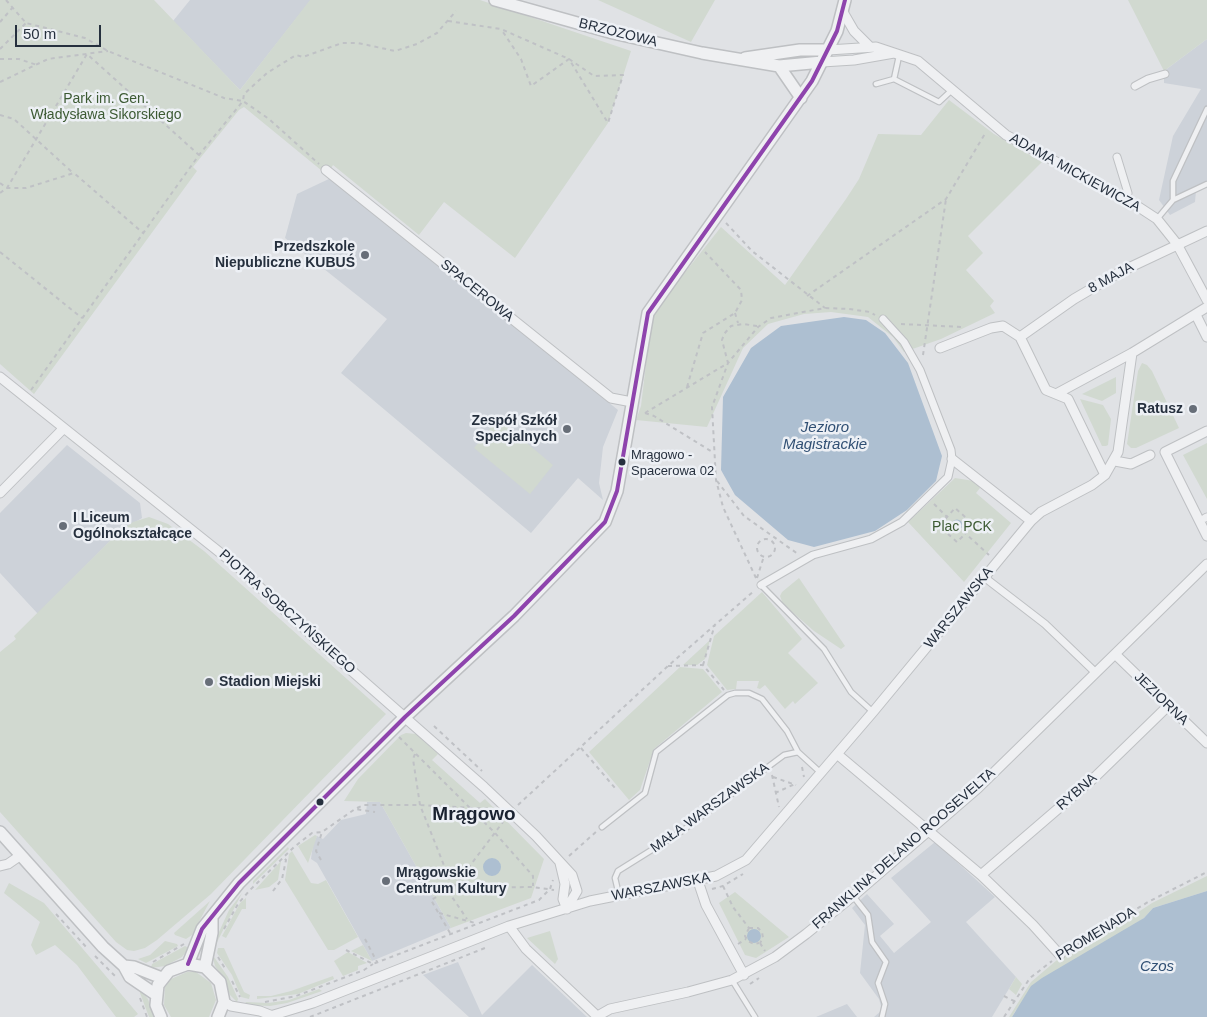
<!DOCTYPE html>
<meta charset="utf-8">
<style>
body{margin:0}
#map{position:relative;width:1207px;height:1017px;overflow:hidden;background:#e0e2e5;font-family:Helvetica,sans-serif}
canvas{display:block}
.scale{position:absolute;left:15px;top:25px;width:86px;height:22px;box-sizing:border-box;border:2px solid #26303e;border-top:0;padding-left:6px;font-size:15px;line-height:18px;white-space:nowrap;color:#26303e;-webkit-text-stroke:4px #edf0f5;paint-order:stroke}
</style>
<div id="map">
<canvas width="1207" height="1017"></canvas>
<div class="scale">50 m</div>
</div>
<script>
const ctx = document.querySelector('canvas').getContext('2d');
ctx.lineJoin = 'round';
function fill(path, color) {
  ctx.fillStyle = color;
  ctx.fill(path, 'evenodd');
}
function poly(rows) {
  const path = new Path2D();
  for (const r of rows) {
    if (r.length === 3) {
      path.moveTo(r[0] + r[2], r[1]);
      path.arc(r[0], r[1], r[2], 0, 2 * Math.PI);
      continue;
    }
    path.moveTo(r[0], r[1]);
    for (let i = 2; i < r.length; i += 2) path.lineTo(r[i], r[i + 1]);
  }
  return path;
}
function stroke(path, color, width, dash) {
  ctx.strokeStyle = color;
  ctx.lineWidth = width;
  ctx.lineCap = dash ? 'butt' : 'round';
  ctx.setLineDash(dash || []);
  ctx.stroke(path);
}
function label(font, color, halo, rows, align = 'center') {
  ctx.font = font + ' Helvetica,sans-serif';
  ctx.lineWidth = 5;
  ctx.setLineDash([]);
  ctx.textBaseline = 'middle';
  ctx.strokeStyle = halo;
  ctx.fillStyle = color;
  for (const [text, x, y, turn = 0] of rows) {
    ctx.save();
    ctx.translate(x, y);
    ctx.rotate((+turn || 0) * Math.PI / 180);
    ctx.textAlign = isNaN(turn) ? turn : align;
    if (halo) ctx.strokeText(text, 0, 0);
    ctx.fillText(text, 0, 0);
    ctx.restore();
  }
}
fill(poly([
 [190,0,311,0,240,90,173,21],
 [1207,39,1207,186,1196,191,1195,202,1170,215,1159,200,1173,136,1201,89,1164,83,1164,71],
 [331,178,618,410,603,447,599,483,603,500,578,478,531,533,341,373,387,319,285,238,297,194],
 [67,445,140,503,142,518,120,531,38,614,0,573,0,513],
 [367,802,380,802,451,928,372,961,317,863,311,859,313,844,317,836,323,839,341,820,366,814],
 [935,842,995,897,966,922,1016,977,992,1017,874,1017,881,1011,881,1006,879,999,860,973,865,925,852,908,867,894,894,924,880,936,894,953,931,922,891,878],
 [458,962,482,1015,532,965,587,1017,469,1017,423,975],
 [847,1004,857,1017,816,1017]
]), '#cdd2d9');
fill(poly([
 [0,0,154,0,240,90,310,0,480,0,631,51,608,123,515,258,444,202,419,235,333,165,327,175,244,107,239,110,193,167,197,171,34,394,0,364],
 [598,0,715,0,691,42],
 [1128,0,1207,0,1207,39,1164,71],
 [949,100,994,134,1042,162,968,236,983,253,966,270,994,301,990,306,995,313,941,339,904,352,893,337,868,317,831,312,804,314,768,324,743,348,707,427,636,420,641,406,652,314,721,227,785,285,846,199,859,179,878,134,921,135],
 [1142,363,1147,365,1152,371,1179,428,1136,448,1131,448,1127,444,1138,371],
 [1116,377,1116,393,1102,401,1082,394],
 [1080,399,1103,405,1111,419,1108,445,1106,446,1102,446],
 [498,419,553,465,530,494,474,448],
 [1207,443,1207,499,1183,455],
 [955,478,974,481,980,488,976,493,1011,523,964,582,908,522],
 [149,517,168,524,204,551,386,714,211,894,157,940,145,948,134,951,127,950,116,942,0,812,0,652,16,639,14,636,120,531,133,522],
 [799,578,845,646,841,649,814,631,783,604,780,596,782,592],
 [762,592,802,639,788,653,818,683,795,704,793,701,785,709,765,685,760,689,757,688,759,681,737,681,736,689,727,690,707,665,714,636],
 [710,640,705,659,697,665,683,665],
 [680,667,703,669,722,692,654,749,640,790,629,800,589,752],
 [406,733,416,734,438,754,432,760,480,803,485,799,544,859,531,898,451,928,380,802,344,801,358,779,401,735],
 [315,835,317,836,308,863,298,846],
 [288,847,289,849,253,884,253,881],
 [292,851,311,883,318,884,326,880,358,937,334,950,328,950,285,880,289,854],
 [281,861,278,880,269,887,255,890],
 [1207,876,1207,891,1153,908,1144,918,1016,1010,1012,1017,1009,1017,1031,982,1057,960,1099,938,1152,903],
 [9,883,44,903,138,1014,134,1017,116,1017,77,965,55,945,36,955,31,945,40,922,4,893],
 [735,892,789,937,756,958,745,955,719,903],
 [242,893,216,944,214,943,229,910],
 [246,898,246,909,242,909,226,938,222,936,240,903],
 [210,901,192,935,186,939,175,935,174,933],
 [550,931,558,959,555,964,527,938],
 [165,941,177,944,178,946,146,963,138,959,150,955],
 [363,945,372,961,351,951],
 [185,946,189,948,182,957,165,966,151,968,152,964],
 [218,948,224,948,244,992,250,995,249,999,241,997,232,975,217,953],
 [348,952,367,963,358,966,358,970,343,976,334,961],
 [212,954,228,977,238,999,237,1002,230,995,224,979,215,966],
 [187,972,196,972,211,983,216,1000,209,1017,171,1017,164,1005,165,987,171,979],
 [333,976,334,979,298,994,257,999,257,996,271,996,291,991],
 [1016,977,1022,984,1016,995,1009,989],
 [319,989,322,991,287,1003,270,1006,244,1005,246,1002,268,1003,289,1000],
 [141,990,148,999,154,1017,149,1017,140,993]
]), '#d1d9d0');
fill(poly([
 [844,317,866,320,885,333,908,363,942,456,936,481,907,510,875,531,814,547,788,540,735,495,721,470,723,397,751,348,781,326],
 [957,525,5.5],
 [492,867,9],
 [1207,891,1207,1017,1012,1017,1031,986,1042,978,1144,918,1153,908],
 [754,936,7]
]), '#adbfd1');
const service = poly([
 [899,56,894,79,939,102,953,89],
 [876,84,894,79],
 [1173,200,1173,181,1207,109],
 [1157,219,1173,200,1207,184],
 [761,585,824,649,851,692,873,712],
 [602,827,645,793,656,752,728,695,735,693,749,693,762,699,787,731,798,752],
 [619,895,615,878,618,871,682,831,784,755,798,752,821,773],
 [853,896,868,915,872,942,886,962,878,983,885,1004,882,1017],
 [732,980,755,1017]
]);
const pedestrian = poly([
 [1135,86,1148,79,1165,74],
 [1117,157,1128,193],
 [1205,518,1207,517],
 [984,577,1045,624,1096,673],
 [761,585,813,555,871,539,902,522,948,477,952,459,951,450,920,370,904,342,883,319]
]);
const minor = poly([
 [843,12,854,31,870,47],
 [828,50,876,47,918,61,1006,135,1131,202,1157,219,1177,244,1207,300],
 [822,62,854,60,894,53],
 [326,170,611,398,632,402],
 [1196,315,1207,337],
 [1020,337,1074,299,1120,272,1207,231],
 [1020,337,1046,390,1068,399,1105,475],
 [940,348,991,328,1003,326,1020,337],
 [0,377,238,567,319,642,484,787,536,836,572,875,577,891,567,908],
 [1056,394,1132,353,1207,307],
 [1207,431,1165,452,1207,536],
 [952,459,1031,521],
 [1115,461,1131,464,1150,455],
 [0,493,63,429],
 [1116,655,1207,743],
 [837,754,981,875,1033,925,1060,955],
 [560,863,565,884,563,899,567,909],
 [0,866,8,864,21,855],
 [981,875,1095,777,1168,706],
 [698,881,706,905,744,975],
 [509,926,526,949,598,1017],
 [224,1002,231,1006,260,1011,270,1015],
 [267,1017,313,1003,509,926,590,901,716,876,746,860,873,712,1031,521,1041,512,1092,485,1105,475,1118,452,1132,353],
 [596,1017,610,1009,688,992,732,980,775,957,806,934,853,896,978,788,1207,564]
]);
const tertiary = poly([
 [495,0,613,33,702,53,779,66,822,62],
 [745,58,800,50,828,50],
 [779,66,801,98],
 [0,832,103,947,124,966,130,977,155,994],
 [188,964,202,929,239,883,405,717,514,616,605,522,617,491,648,313,812,81,837,31,845,0],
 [124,966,134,967,162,978],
 [205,967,212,933,212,919],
 [161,1017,156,1005,158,985,169,971,188,964,205,967,220,982,224,1002,218,1017]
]);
stroke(service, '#bec0c3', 7);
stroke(pedestrian, '#bec0c3', 9);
stroke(minor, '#bec0c3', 11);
stroke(tertiary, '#bec0c3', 14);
stroke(poly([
 [6,0,26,23,85,38,108,51,224,98,243,101,244,94,267,73,296,55,303,57,342,43,358,43,395,51,417,44,437,33,456,11],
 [448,21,501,29,569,59,594,76,623,75,608,123,569,59,531,86,521,59,501,29],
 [0,22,14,6],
 [0,49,26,23],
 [0,59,19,59,37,65],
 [0,82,48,59,108,51],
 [0,115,14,119,73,173],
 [0,183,7,188,87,54,199,155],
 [0,193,7,188,26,188,74,173,143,233],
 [726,223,752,251,825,308],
 [0,252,82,318],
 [807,296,946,199,986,132],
 [735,313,738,323],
 [901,324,963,327],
 [923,355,946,199],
 [687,387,703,333,735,313,742,300,741,290,705,252],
 [31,390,199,155,243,101,269,119,319,164],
 [645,413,728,363,722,340,724,334,731,326,743,324,757,326],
 [645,413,654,416,714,453],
 [717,481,744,516,798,554],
 [934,504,947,517,955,508,973,524,965,533,989,555],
 [947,517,939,526,957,542,965,534],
 [766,548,9],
 [756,578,723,507,716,480,712,407,728,363,758,327,771,318,825,308,849,309,870,312,875,315],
 [757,578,764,556],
 [703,665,715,624],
 [668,666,703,665,724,690],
 [434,726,482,771],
 [399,737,495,833,533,876,533,886],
 [581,748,615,788],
 [415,754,413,759,420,805,453,888,533,887,554,890],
 [802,767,804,777],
 [772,775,779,807],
 [773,777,796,785],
 [775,793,795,784],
 [518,805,668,666,755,590],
 [357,808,364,805,420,805,492,809],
 [497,814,503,822],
 [569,856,597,831],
 [321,860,316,851,322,832],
 [723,886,733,907,749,928],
 [712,889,723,886,743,874],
 [273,891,282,879,286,860,284,858],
 [448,891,467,919],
 [439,913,475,923],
 [56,914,88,949],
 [749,928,745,936,748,941,754,944,759,943],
 [749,928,758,928,762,932,763,938,760,943],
 [224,929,238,904,249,891,294,847,312,833,322,832,355,809,375,812],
 [450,933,431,900,453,888,503,822],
 [365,939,377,962],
 [760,943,765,951],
 [738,944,746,939],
 [346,950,373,964,539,900,550,889,553,880],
 [1069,950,1148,902,1207,872],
 [95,956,116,977],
 [218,957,226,970],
 [153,962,184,944],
 [232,981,240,997],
 [750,984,759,978],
 [1004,996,1014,1001],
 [140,998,147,1017],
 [265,1002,296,996,364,970,373,964],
 [310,1017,485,948],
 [1004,1017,1030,978,1052,961]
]), '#bfc1c5', 2, [4, 4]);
stroke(service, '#eff0f2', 4.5);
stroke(pedestrian, '#eff0f2', 7);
stroke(minor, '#eff0f2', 9);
stroke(tertiary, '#eff0f2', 11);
stroke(poly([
 [188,964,202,929,239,883,405,717,514,616,605,522,617,491,648,313,812,81,837,31,845,0]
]), '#8e44ad', 4);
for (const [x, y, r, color] of [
 [365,255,5,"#676e78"],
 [1193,409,5,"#676e78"],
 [567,429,5,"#676e78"],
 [622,462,4.5,"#26303e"],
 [63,526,5,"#676e78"],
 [209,682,5,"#676e78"],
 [320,802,4.5,"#26303e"],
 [386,881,5,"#676e78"]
]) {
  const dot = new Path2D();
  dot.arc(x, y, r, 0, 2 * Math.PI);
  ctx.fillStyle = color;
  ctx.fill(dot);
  stroke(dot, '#edf0f5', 2);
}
label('13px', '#26303e', '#edf0f5', [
 ["Mrągowo -",631,455],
 ["Spacerowa 02",631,471]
], 'left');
label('14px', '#26303e', '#edf0f5', [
 ["BRZOZOWA",618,33,14],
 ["ADAMA MICKIEWICZA",1075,173,29],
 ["8 MAJA",1111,278,-29],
 ["SPACEROWA",477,291,39],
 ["WARSZAWSKA",959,608,-51],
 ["PIOTRA SOBCZYŃSKIEGO",287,612,42],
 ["JEZIORNA",1161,699,44],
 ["RYBNA",1077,792,-41],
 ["MAŁA WARSZAWSKA",710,808,-36],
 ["FRANKLINA DELANO ROOSEVELTA",904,849,-41],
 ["WARSZAWSKA",661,887,-11],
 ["PROMENADA",1096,934,-31]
]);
label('14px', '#3c5a33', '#edf0f5', [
 ["Park im. Gen.",106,99],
 ["Władysława Sikorskiego",106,115],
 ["Plac PCK",962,527]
]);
label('bold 14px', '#26303e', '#edf0f5', [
 ["Przedszkole",355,247],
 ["Niepubliczne KUBUŚ",355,263],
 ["Ratusz",1183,409],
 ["Zespół Szkół",557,421],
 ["Specjalnych",557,437],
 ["I Liceum",73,518,"left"],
 ["Ogólnokształcące",73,534,"left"],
 ["Stadion Miejski",219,682,"left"],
 ["Mrągowskie",396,873,"left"],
 ["Centrum Kultury",396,889,"left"]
], 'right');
label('italic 15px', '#304f73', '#edf0f5', [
 ["Jezioro",825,428],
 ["Magistrackie",825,445],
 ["Czos",1157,967]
]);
label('bold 19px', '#19212f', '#edf0f5', [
 ["Mrągowo",474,815]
]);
</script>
